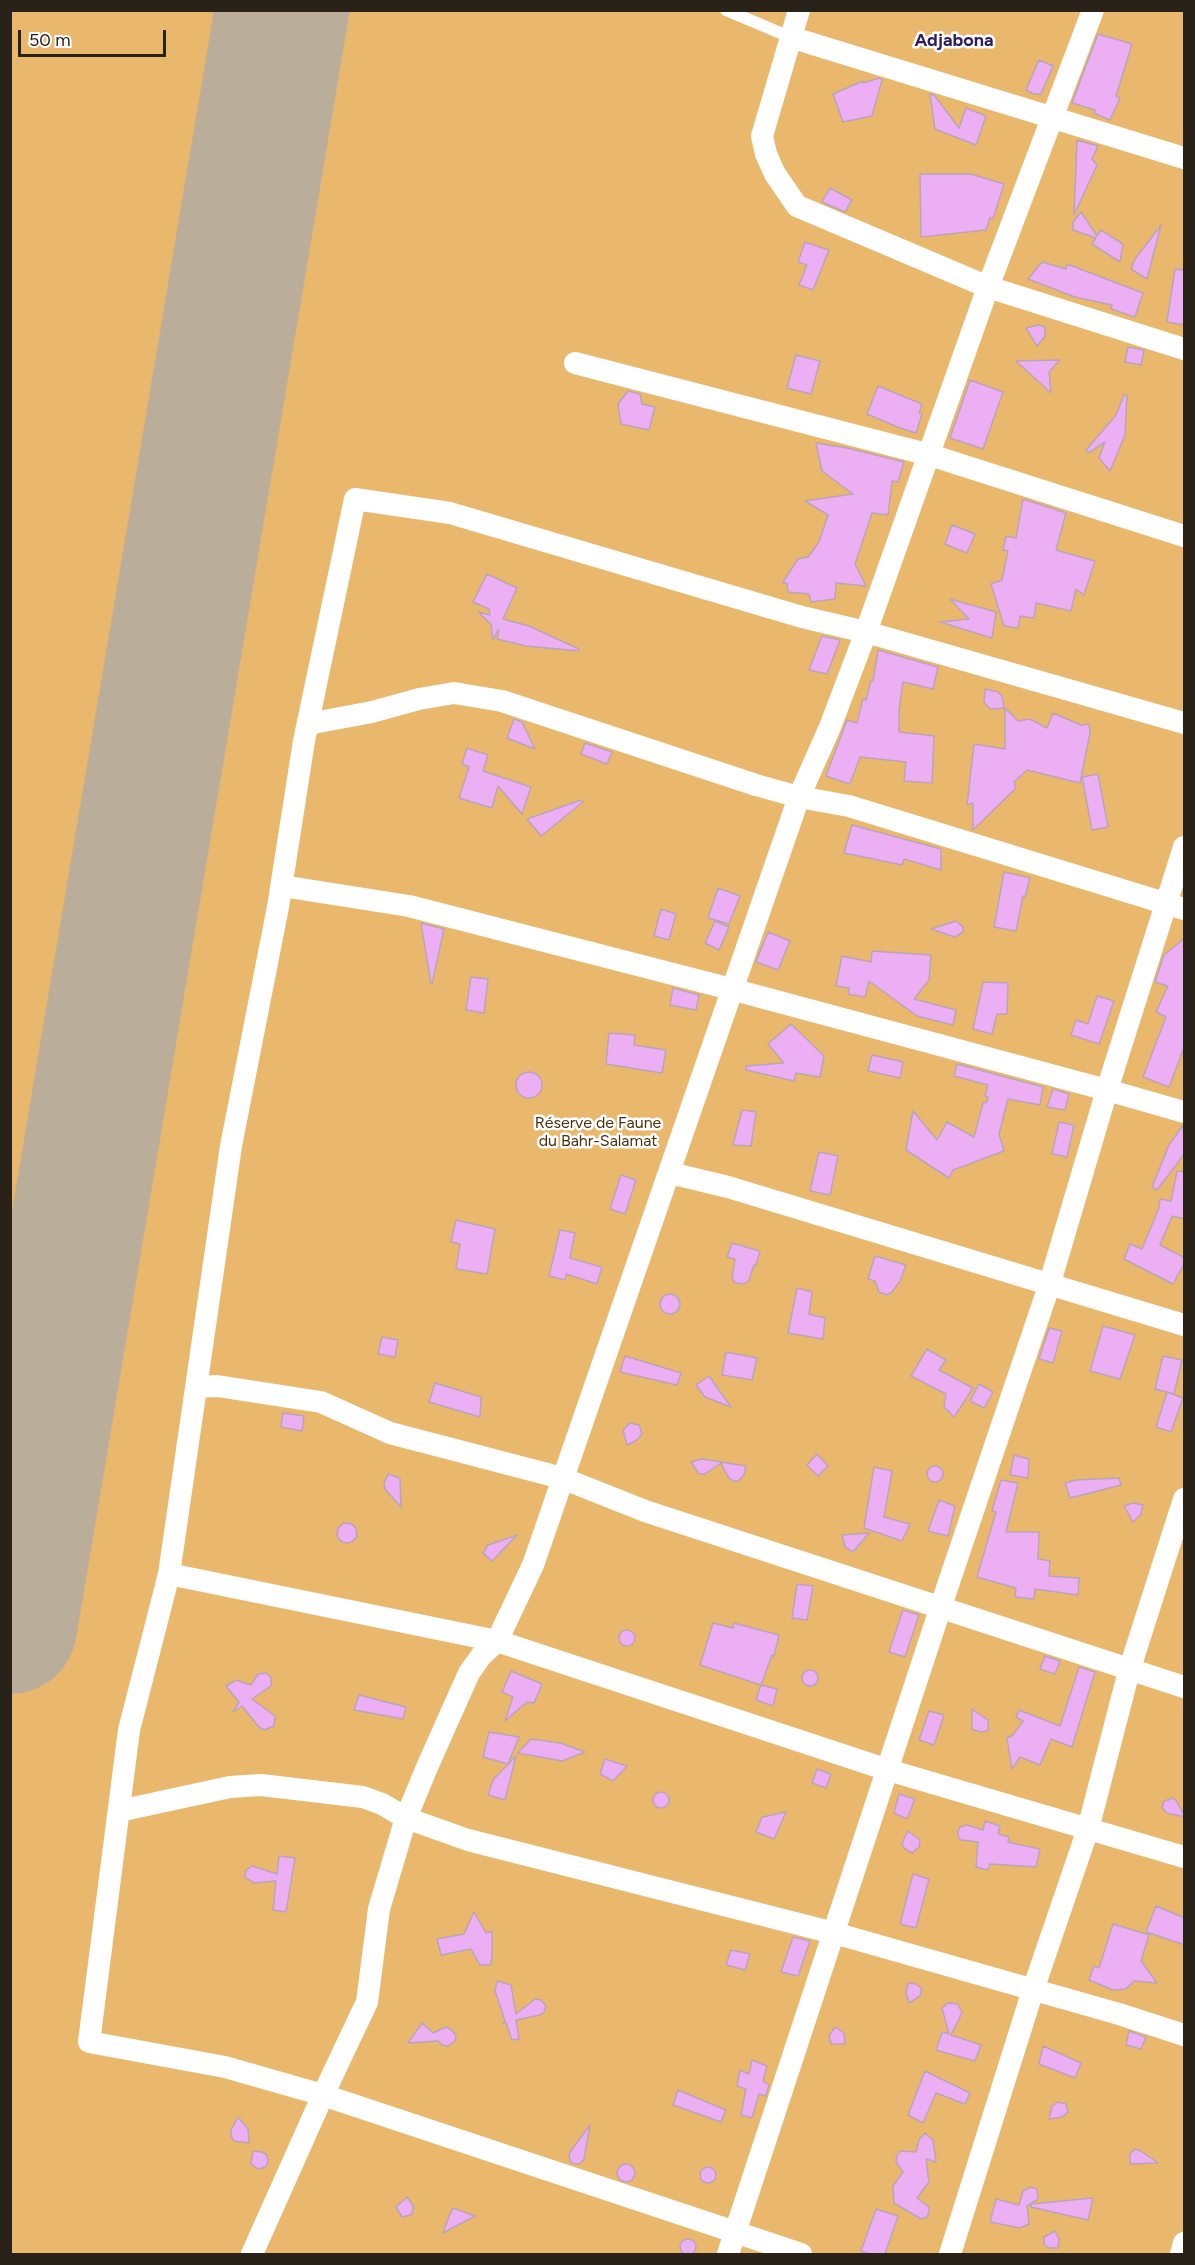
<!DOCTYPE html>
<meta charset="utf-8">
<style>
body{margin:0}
#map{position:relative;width:1195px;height:2265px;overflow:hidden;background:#fdecd3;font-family:Figtree,sans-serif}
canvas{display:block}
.frame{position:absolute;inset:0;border:12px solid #292219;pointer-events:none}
.scale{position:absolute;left:18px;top:30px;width:148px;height:27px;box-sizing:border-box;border:3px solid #292219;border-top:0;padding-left:8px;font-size:18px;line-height:21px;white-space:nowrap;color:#292219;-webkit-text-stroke:4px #fff;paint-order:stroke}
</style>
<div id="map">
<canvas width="1195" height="2265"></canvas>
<div class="frame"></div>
<div class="scale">50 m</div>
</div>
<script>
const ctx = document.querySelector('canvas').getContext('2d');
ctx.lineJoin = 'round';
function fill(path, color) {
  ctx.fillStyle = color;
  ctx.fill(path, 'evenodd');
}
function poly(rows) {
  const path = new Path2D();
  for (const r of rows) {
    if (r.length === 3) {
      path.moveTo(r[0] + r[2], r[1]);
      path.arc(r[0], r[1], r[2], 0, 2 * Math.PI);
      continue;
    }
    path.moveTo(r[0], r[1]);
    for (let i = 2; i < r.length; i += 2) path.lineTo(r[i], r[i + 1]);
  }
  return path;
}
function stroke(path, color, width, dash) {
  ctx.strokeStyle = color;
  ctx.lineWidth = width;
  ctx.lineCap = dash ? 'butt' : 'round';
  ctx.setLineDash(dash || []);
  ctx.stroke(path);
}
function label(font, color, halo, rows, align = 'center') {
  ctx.font = font + ' Figtree,sans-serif';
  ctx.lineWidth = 5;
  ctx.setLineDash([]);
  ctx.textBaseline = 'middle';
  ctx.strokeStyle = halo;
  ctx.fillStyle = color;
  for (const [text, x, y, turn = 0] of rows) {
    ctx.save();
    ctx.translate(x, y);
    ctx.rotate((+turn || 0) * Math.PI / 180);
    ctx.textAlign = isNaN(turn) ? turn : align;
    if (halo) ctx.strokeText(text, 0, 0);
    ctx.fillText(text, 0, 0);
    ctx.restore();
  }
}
fill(poly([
 [11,11,1184,11,1184,2254,11,2254]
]), '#e9b86d');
stroke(poly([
 [10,1627,282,10]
]), '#baad99', 134);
const building = poly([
 [1098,34,1132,44,1116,96,1120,98,1110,120,1094,113,1095,110,1072,103,1098,34],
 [1039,60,1053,66,1041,94,1034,94,1026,90,1039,60],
 [879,78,882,80,872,116,843,122,833,94,863,81,863,83,879,78],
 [930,94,934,95,959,128,966,108,986,116,976,145,935,129,930,94],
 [1077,140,1098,146,1092,159,1097,165,1074,215,1077,140],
 [920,174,971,174,1004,184,993,219,990,218,986,230,921,237,920,174],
 [830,188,852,200,845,212,822,202,830,188],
 [1081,212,1097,236,1101,230,1123,244,1120,262,1092,244,1096,238,1073,230,1073,222,1081,212],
 [1161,225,1147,279,1131,269,1135,259,1161,225],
 [805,242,829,250,813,290,799,285,807,265,798,262,805,242],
 [1042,262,1066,269,1067,264,1143,293,1135,317,1111,309,1112,305,1075,297,1028,279,1042,262],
 [1175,269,1185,270,1185,325,1167,322,1175,269],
 [1038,325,1045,327,1045,336,1037,346,1026,328,1038,325],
 [1128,347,1144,350,1141,365,1125,362,1128,347],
 [796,355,820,361,811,394,787,388,796,355],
 [1060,360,1049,372,1051,393,1016,361,1060,360],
 [970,380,1003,392,983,449,950,438,970,380],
 [878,386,922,404,919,413,922,414,916,433,900,428,867,414,878,386],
 [628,391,640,394,642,404,655,407,649,430,621,424,618,404,628,391],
 [1124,395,1127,395,1125,435,1110,471,1099,458,1105,442,1088,453,1086,450,1116,415,1124,395],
 [816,443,847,448,904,462,898,482,892,481,888,515,872,513,855,564,866,586,836,583,835,599,811,602,809,594,788,592,787,584,783,582,798,559,808,557,819,542,828,515,805,501,853,494,822,471,816,443],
 [1023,499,1066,513,1056,550,1095,561,1084,595,1076,589,1071,611,1036,603,1034,618,1020,616,1018,628,1004,626,991,584,1002,580,1008,551,1003,550,1006,536,1016,538,1023,499],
 [952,525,975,534,967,553,945,544,952,525],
 [487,574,517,588,503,619,529,626,579,649,578,651,526,646,497,639,499,631,498,630,493,640,491,624,478,612,490,615,489,609,473,602,487,574],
 [950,599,996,612,992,638,940,622,969,619,950,599],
 [822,636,840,640,827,674,809,670,822,636],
 [878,650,938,667,933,689,903,682,899,710,899,732,934,736,932,783,904,781,906,762,860,757,850,784,826,776,847,720,857,723,863,699,866,700,871,680,873,681,878,650],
 [985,689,998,692,1002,696,1004,708,991,709,987,706,984,702,985,689],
 [1005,708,1018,721,1030,719,1047,728,1053,713,1081,725,1089,724,1090,733,1080,783,1027,770,1014,782,1016,788,973,830,973,803,967,805,974,744,1005,749,1005,708],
 [514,719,522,722,535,749,507,738,514,719],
 [585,743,612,752,607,764,581,754,585,743],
 [467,748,488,755,483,771,531,787,522,814,498,786,492,808,459,798,469,767,462,764,467,748],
 [1098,774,1108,827,1092,830,1082,777,1098,774],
 [581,800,583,802,541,836,527,819,581,800],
 [852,825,941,849,941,870,904,859,902,865,844,853,852,825],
 [1004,872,1030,878,1025,897,1023,896,1016,931,994,927,1004,872],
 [718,888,740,896,729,924,708,918,718,888],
 [661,909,676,914,669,940,654,936,661,909],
 [715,921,729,927,719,950,705,943,715,921],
 [956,921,963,927,963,932,955,937,931,929,956,921],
 [421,923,444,929,432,984,431,984,421,923],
 [768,932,790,941,778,970,756,962,768,932],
 [1185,938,1185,1045,1169,1087,1143,1077,1166,1017,1156,1012,1168,986,1155,982,1164,955,1185,938],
 [872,951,931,955,929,980,914,999,956,1010,953,1025,917,1016,869,981,865,997,848,994,849,988,836,986,842,956,871,962,872,951],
 [471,977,488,979,484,1013,466,1010,471,977],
 [983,982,1008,983,1007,1014,997,1014,992,1034,973,1029,983,982],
 [673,988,699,995,696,1010,670,1005,673,988],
 [1097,996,1114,1001,1099,1044,1071,1035,1076,1020,1088,1024,1097,996],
 [791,1024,824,1056,820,1077,796,1073,794,1081,746,1070,746,1066,784,1063,768,1044,791,1024],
 [609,1033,635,1035,634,1045,666,1050,662,1073,606,1064,609,1033],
 [872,1055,903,1062,900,1078,868,1071,872,1055],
 [957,1064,1043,1087,1040,1105,1008,1099,999,1134,1004,1151,953,1170,949,1178,906,1150,913,1111,937,1140,947,1122,974,1137,983,1103,987,1102,988,1097,985,1096,988,1085,954,1076,957,1064],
 [529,1085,13],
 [1053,1089,1069,1094,1065,1110,1047,1107,1053,1089],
 [742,1110,756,1112,751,1146,733,1145,742,1110],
 [1059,1122,1074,1125,1067,1157,1052,1154,1059,1122],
 [1183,1125,1185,1153,1157,1190,1152,1187,1169,1145,1183,1125],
 [819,1152,838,1156,830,1195,810,1191,819,1152],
 [1177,1171,1185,1172,1185,1219,1172,1216,1160,1245,1185,1258,1185,1262,1173,1284,1124,1259,1130,1244,1142,1249,1159,1208,1160,1199,1171,1201,1177,1171],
 [621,1175,636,1180,625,1214,610,1209,621,1175],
 [456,1220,495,1229,487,1274,456,1269,460,1244,451,1242,456,1220],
 [560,1230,575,1233,570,1258,602,1267,597,1284,566,1274,565,1280,549,1276,560,1230],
 [732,1243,760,1251,756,1265,754,1265,749,1280,744,1284,735,1283,732,1278,735,1259,727,1257,732,1243],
 [875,1256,906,1265,900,1281,892,1292,887,1295,879,1292,875,1281,868,1279,875,1256],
 [797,1288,812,1292,809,1314,825,1318,823,1339,788,1333,797,1288],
 [670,1304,10],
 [1103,1326,1135,1335,1120,1379,1090,1371,1103,1326],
 [1049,1328,1062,1331,1053,1363,1039,1359,1049,1328],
 [382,1337,398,1340,395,1357,378,1354,382,1337],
 [927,1349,946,1360,939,1370,973,1388,954,1417,944,1407,946,1394,911,1376,927,1349],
 [726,1352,757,1358,752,1380,722,1375,726,1352],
 [625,1356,681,1373,677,1385,620,1372,625,1356],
 [1163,1356,1182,1360,1174,1394,1155,1389,1163,1356],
 [709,1376,731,1407,705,1397,696,1385,709,1376],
 [435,1383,481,1397,480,1417,429,1402,435,1383],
 [979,1384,993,1392,984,1408,970,1401,979,1384],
 [1167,1392,1183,1398,1171,1432,1156,1427,1167,1392],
 [283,1413,304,1416,302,1431,281,1427,283,1413],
 [630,1423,639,1425,642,1434,637,1440,627,1445,623,1430,630,1423],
 [817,1454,828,1466,818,1476,807,1465,817,1454],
 [1014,1455,1029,1459,1028,1478,1010,1475,1014,1455],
 [702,1459,746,1466,744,1475,738,1481,733,1481,728,1477,721,1463,705,1474,699,1474,691,1462,702,1459],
 [935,1474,8],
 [874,1467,892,1471,884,1517,910,1524,902,1541,864,1528,874,1467],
 [388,1474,400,1478,401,1507,385,1489,384,1484,388,1474],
 [1119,1478,1121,1485,1070,1498,1065,1483,1076,1480,1119,1478],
 [1001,1480,1018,1483,1006,1532,1039,1532,1038,1559,1050,1561,1049,1576,1079,1578,1078,1595,1035,1589,1034,1599,1015,1597,1016,1588,977,1577,996,1512,992,1511,1001,1480],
 [939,1500,955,1506,948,1536,928,1531,939,1500],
 [1133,1503,1143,1505,1141,1514,1133,1522,1124,1506,1133,1503],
 [347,1533,10],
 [869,1533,853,1552,845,1547,842,1535,869,1533],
 [517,1535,492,1561,483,1553,488,1545,517,1535],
 [797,1584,813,1586,807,1620,792,1618,797,1584],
 [903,1610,919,1615,905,1657,889,1652,903,1610],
 [713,1623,733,1628,734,1623,779,1635,774,1656,772,1655,761,1685,777,1689,773,1706,756,1700,761,1685,700,1665,713,1623],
 [627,1638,8],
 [1045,1656,1060,1661,1055,1674,1040,1669,1045,1656],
 [1079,1667,1095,1672,1072,1747,1051,1739,1040,1765,1020,1757,1012,1769,1007,1738,1013,1735,1023,1721,1016,1717,1019,1710,1060,1726,1079,1667],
 [810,1678,8],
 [511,1671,542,1684,534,1703,527,1702,505,1721,513,1697,502,1692,511,1671],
 [266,1673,271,1677,271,1686,252,1699,275,1716,274,1726,264,1730,259,1727,242,1706,233,1712,239,1702,226,1686,236,1680,251,1685,258,1674,266,1673],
 [359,1695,406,1707,403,1719,354,1710,359,1695],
 [972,1709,988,1720,988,1731,980,1732,972,1729,972,1709],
 [929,1711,944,1715,934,1745,919,1740,929,1711],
 [489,1732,519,1737,508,1764,483,1757,489,1732],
 [531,1739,560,1743,585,1752,562,1761,518,1753,531,1739],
 [516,1756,505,1800,488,1795,493,1780,516,1756],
 [605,1759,627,1766,613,1781,600,1774,605,1759],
 [817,1769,831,1774,826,1788,812,1783,817,1769],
 [661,1800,8],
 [899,1794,915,1799,907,1819,894,1813,899,1794],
 [1174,1798,1177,1802,1185,1817,1167,1813,1162,1808,1164,1801,1174,1798],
 [786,1812,774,1839,756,1832,762,1817,786,1812],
 [985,1821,1000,1826,998,1834,1009,1837,1008,1842,1040,1849,1036,1867,990,1864,988,1870,976,1867,978,1842,961,1840,958,1837,958,1831,960,1827,967,1825,983,1830,985,1821],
 [908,1831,920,1840,919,1847,912,1853,904,1848,902,1843,908,1831],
 [279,1856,295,1858,286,1912,273,1910,276,1881,254,1883,245,1877,246,1870,252,1866,277,1874,279,1856],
 [913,1874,929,1879,916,1928,900,1924,913,1874],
 [1156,1906,1185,1918,1185,1945,1146,1932,1156,1906],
 [474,1912,486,1933,492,1931,492,1958,490,1965,480,1965,471,1949,441,1955,437,1939,464,1934,474,1912],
 [1113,1924,1149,1935,1141,1961,1157,1983,1134,1981,1126,1989,1113,1990,1089,1980,1094,1966,1099,1968,1113,1924],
 [793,1937,810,1941,798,1976,781,1972,793,1937],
 [731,1950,750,1954,745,1970,726,1965,731,1950],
 [497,1981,511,1985,516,2014,535,1999,541,2000,546,2006,544,2012,540,2015,516,2020,519,2039,512,2040,506,2023,503,2023,505,2021,495,1991,497,1981],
 [908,1983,916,1984,922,1989,920,1996,909,2003,906,1993,908,1983],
 [948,2003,958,2004,962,2013,951,2035,981,2045,975,2061,936,2050,942,2032,949,2034,942,2008,948,2003],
 [422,2023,433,2033,446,2027,450,2029,456,2035,455,2041,448,2046,442,2045,438,2041,408,2043,422,2023],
 [835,2027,844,2033,845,2044,831,2044,829,2036,835,2027],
 [1129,2031,1146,2037,1141,2049,1126,2045,1129,2031],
 [1043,2046,1081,2063,1075,2078,1039,2064,1043,2046],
 [752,2060,767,2066,763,2081,769,2085,766,2096,759,2094,752,2118,741,2115,746,2089,737,2086,740,2070,749,2074,752,2060],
 [925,2071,970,2093,965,2104,936,2093,923,2123,908,2115,925,2071],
 [678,2090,726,2110,721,2122,673,2105,678,2090],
 [1058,2102,1066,2104,1068,2112,1062,2117,1049,2119,1052,2106,1058,2102],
 [238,2117,248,2129,249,2143,234,2141,231,2136,231,2130,238,2117],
 [590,2125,584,2159,580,2164,571,2163,569,2156,570,2152,590,2125],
 [925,2133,933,2140,936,2162,926,2159,929,2182,917,2198,929,2207,929,2212,927,2217,921,2219,894,2203,893,2186,903,2172,896,2162,897,2155,901,2151,916,2152,919,2140,925,2133],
 [1135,2149,1141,2151,1158,2163,1130,2164,1130,2154,1135,2149],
 [253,2151,262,2152,267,2155,268,2161,266,2167,258,2169,251,2164,253,2151],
 [626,2173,9],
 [708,2175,8],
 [1031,2187,1037,2189,1038,2199,1027,2206,1029,2224,1020,2228,990,2222,996,2199,1019,2205,1023,2191,1031,2187],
 [407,2197,413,2206,413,2210,411,2215,402,2217,396,2207,407,2197],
 [1093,2198,1088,2220,1031,2207,1031,2204,1093,2198],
 [453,2208,475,2216,443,2233,450,2214,453,2208],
 [876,2209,898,2216,885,2254,870,2254,861,2251,876,2209],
 [1055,2231,1059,2239,1058,2248,1049,2248,1044,2244,1044,2237,1055,2231],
 [688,2247,8]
]);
fill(building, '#edaff4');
stroke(building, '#b8a5ba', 1.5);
stroke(poly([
 [726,10,790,37]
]), '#fff', 12);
stroke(poly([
 [799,10,762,136,766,154,775,174,797,206,988,287,1184,349],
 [1093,10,988,287,866,632,830,727,799,797,533,1565,497,1641,481,1656,469,1673,428,1765,406,1818,468,1840,834,1933,1119,2014,1184,2035],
 [790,37,1184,158],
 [575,363,930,455,1184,536],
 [308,724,372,712,419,699,454,693,502,701,756,785,799,797,849,806,1184,909],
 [282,886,409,906,731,989,1107,1090,1184,1112],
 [670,1173,728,1187,1184,1325],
 [196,1387,217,1386,321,1402,390,1433,562,1478,645,1511,1184,1687],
 [169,1574,497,1641,888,1770,1184,1857],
 [119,1811,230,1787,261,1785,363,1797,382,1804,406,1818,379,1909,367,2002,323,2095,801,2254],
 [252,2254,323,2095,225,2067,89,2042,129,1730,169,1574,231,1146,278,907,304,741,355,499,450,513,802,617,866,632,1184,723],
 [728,2254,947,1588,1049,1286,1107,1090,1184,847],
 [950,2254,1033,1990,1088,1829,1129,1671,1184,1499],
 [1181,2254,1184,2243]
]), '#fff', 22);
label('16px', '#483310', '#fff', [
 ["Réserve de Faune",598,1123],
 ["du Bahr-Salamat",598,1141]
]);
label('bold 18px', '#2c1f59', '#fff', [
 ["Adjabona",954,41]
]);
</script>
